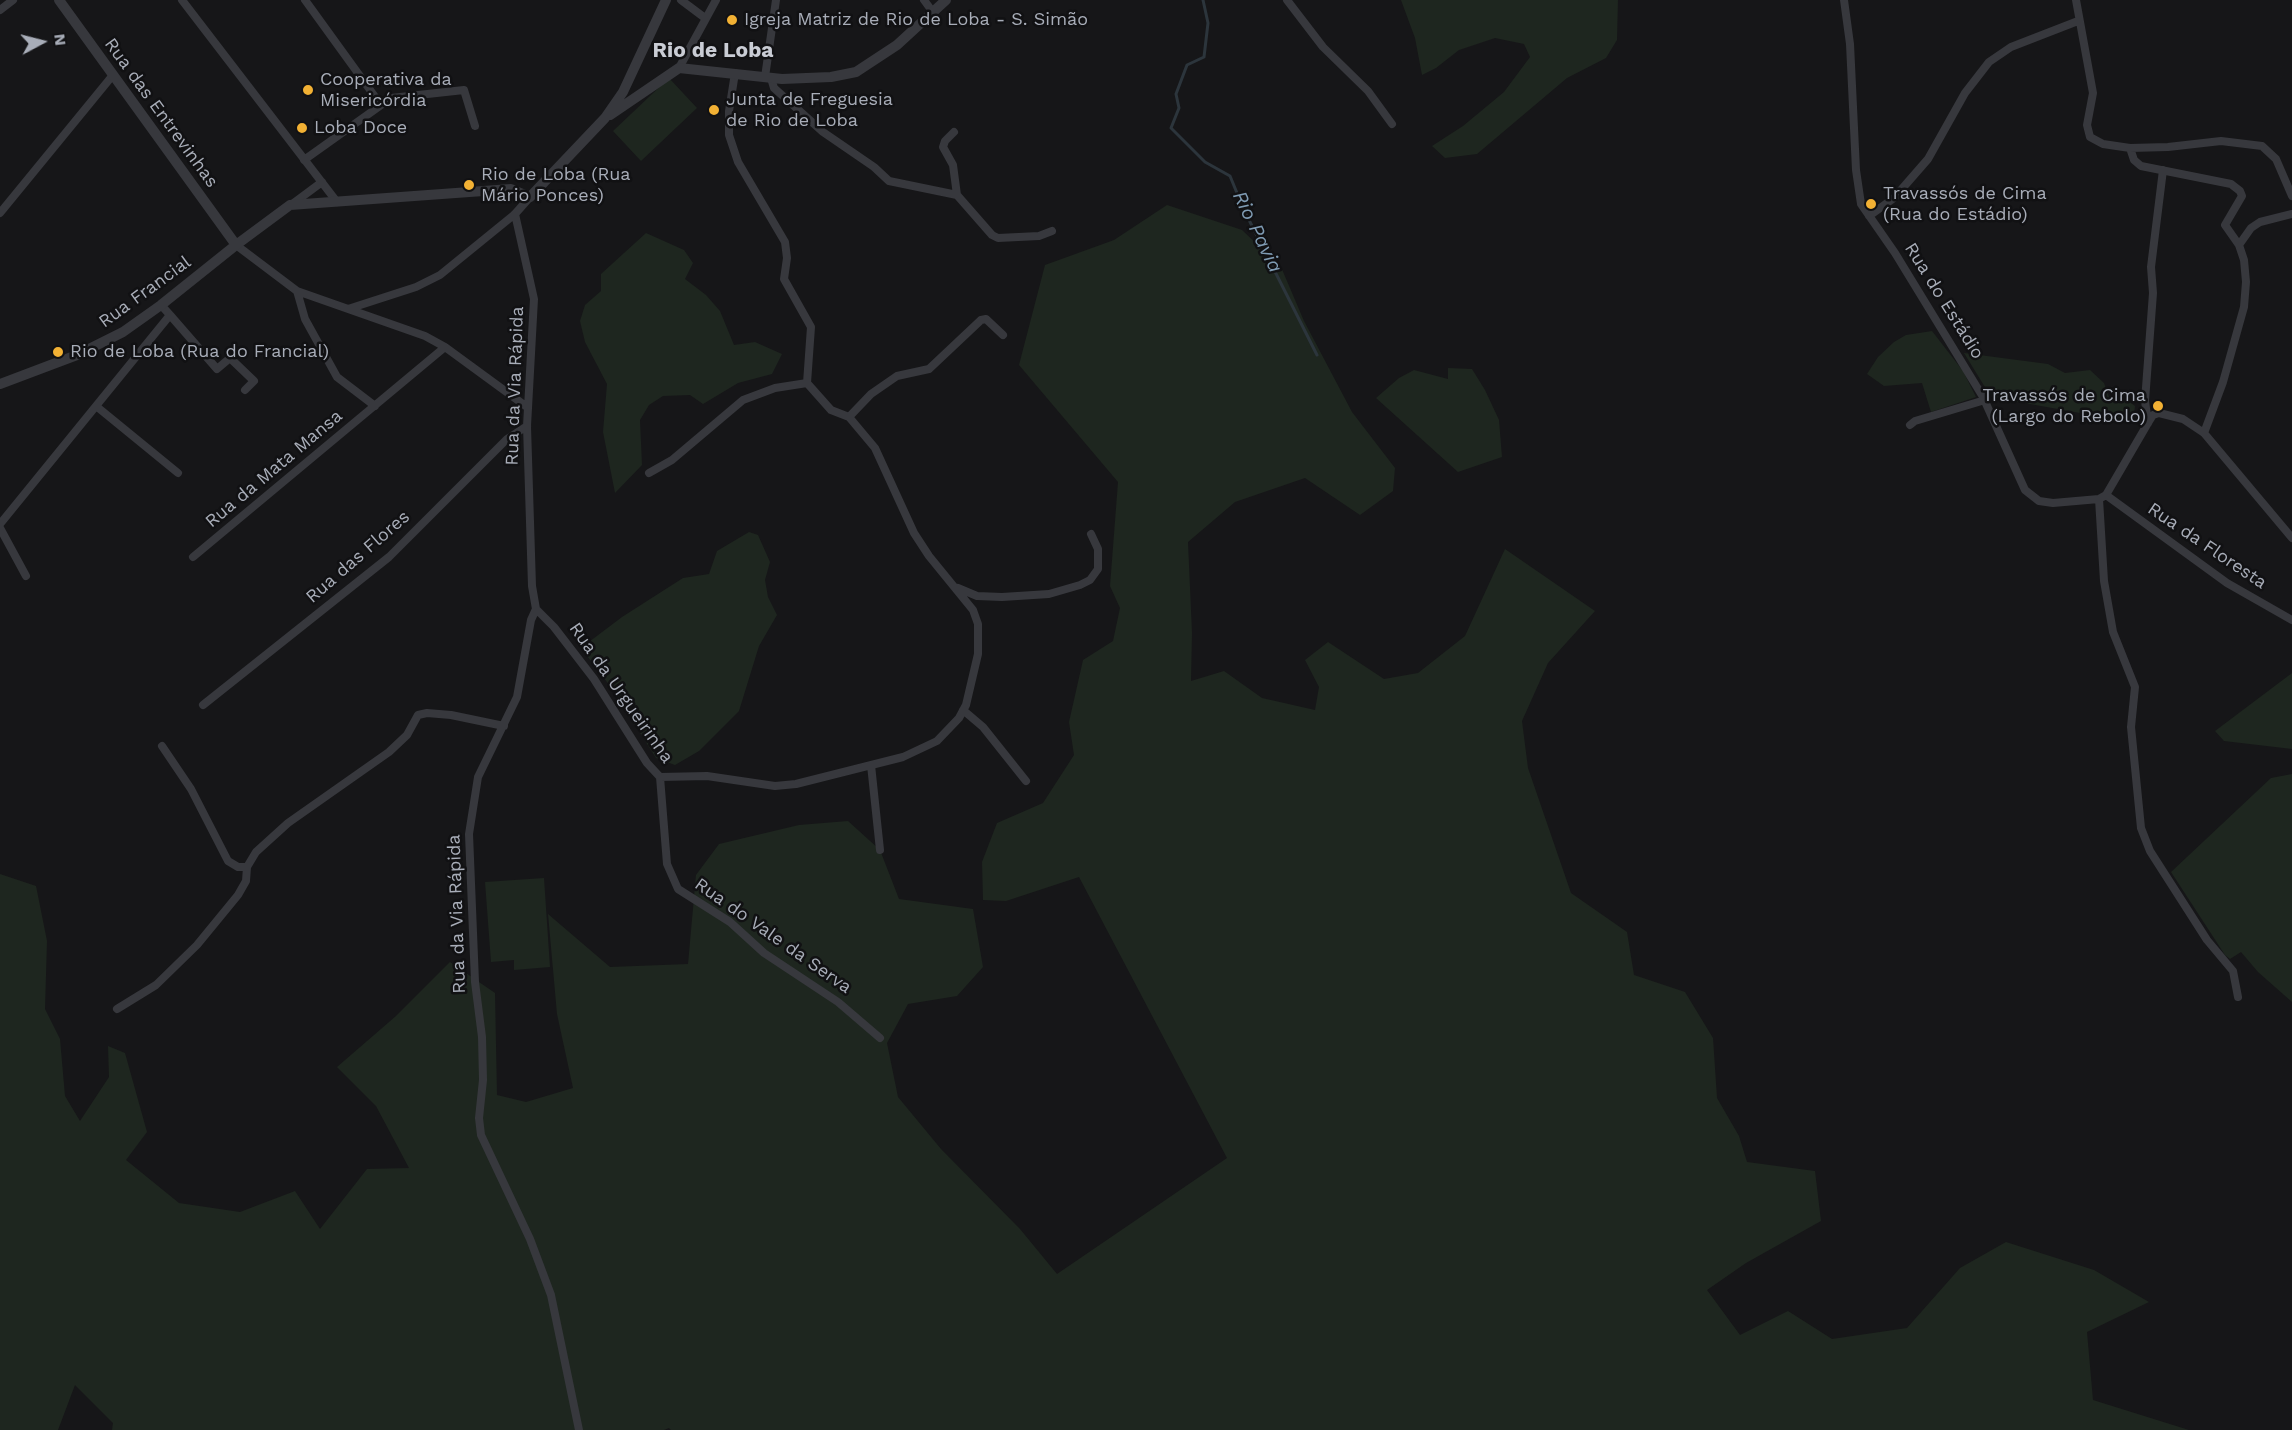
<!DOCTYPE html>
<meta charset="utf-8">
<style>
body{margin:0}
#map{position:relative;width:2292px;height:1430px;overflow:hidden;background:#161618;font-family:"Work Sans",sans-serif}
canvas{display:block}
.north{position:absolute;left:12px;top:12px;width:60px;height:60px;-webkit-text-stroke:4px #111113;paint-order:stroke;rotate:83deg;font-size:16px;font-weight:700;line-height:24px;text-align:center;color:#a8adb8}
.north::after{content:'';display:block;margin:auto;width:21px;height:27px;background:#a8adb8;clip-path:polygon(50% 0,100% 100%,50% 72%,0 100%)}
</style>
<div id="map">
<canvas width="2292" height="1430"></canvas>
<div class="north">N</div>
</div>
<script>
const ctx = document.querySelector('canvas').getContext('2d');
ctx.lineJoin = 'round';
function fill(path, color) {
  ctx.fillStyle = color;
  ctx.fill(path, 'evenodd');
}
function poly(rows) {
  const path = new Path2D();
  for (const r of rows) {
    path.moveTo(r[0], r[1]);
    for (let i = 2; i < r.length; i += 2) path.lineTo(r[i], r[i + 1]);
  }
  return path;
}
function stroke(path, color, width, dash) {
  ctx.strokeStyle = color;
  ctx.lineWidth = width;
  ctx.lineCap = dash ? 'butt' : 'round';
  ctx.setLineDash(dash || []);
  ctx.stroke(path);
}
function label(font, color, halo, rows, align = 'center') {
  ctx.font = font + ' "Work Sans",sans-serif';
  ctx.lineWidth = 5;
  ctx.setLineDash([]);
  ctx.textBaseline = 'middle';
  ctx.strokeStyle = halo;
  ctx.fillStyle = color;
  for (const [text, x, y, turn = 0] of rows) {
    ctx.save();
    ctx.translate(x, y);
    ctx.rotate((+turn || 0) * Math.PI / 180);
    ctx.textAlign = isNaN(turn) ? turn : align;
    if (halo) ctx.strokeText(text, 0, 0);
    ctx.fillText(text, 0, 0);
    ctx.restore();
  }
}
fill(poly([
 [1401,0,1618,0,1617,40,1606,58,1567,78,1477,154,1445,158,1432,146,1463,126,1504,92,1530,57,1524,44,1495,38,1459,50,1436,68,1422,75,1415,38],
 [669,78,697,108,641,161,613,131],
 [1167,205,1242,230,1281,267,1304,321,1352,412,1395,468,1393,491,1360,515,1305,478,1235,502,1188,542,1192,633,1191,681,1224,671,1262,698,1315,710,1319,687,1305,660,1328,642,1384,679,1418,673,1465,636,1505,549,1595,611,1548,663,1522,721,1528,768,1571,893,1627,932,1634,975,1685,992,1713,1038,1717,1098,1739,1136,1747,1162,1815,1171,1821,1221,1746,1263,1707,1290,1740,1335,1788,1311,1832,1339,1907,1328,1960,1268,2006,1242,2094,1270,2149,1302,2087,1332,2093,1400,2189,1430,671,1430,669,1428,664,1430,112,1430,113,1423,75,1385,58,1430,0,1430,0,874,36,886,47,941,45,1009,60,1039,65,1096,80,1121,109,1077,108,1046,125,1053,147,1132,126,1160,179,1203,240,1212,295,1191,320,1229,367,1169,409,1168,376,1106,337,1067,396,1016,450,962,495,993,497,1095,526,1102,573,1088,557,1014,548,914,610,967,688,964,696,875,719,844,799,825,848,821,880,850,899,899,973,909,983,967,957,996,908,1004,887,1043,898,1097,941,1149,1020,1229,1057,1274,1227,1158,1079,877,1006,901,983,900,982,862,997,823,1043,803,1074,755,1069,722,1083,660,1113,641,1120,608,1110,586,1118,482,1019,365,1045,265,1114,240],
 [646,233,684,250,693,263,685,279,706,295,720,311,734,345,755,342,782,354,772,374,738,383,703,404,690,395,663,396,649,405,640,420,642,465,615,493,603,432,607,384,585,342,580,321,585,305,601,291,601,274],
 [1932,331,1963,371,1976,397,1931,412,1922,383,1884,386,1867,374,1878,357,1894,342,1906,335],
 [1964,353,2048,364,2065,373,2090,370,2104,383,2110,400,2124,398,2135,406,2134,415,2130,422,1991,397],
 [1448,368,1472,369,1485,390,1499,420,1502,457,1458,472,1376,398,1399,378,1414,370,1448,379],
 [749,532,758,535,770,562,765,580,768,597,777,615,759,646,739,711,699,751,675,765,656,758,610,686,581,648,622,617,683,578,709,574,717,551],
 [2292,673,2292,749,2224,741,2215,731],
 [2292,774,2292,1002,2258,972,2241,952,2230,959,2225,955,2171,872,2271,778],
 [544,878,550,967,514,970,514,960,491,962,485,882]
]), '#1e261f');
stroke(poly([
 [1203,0,1208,23,1204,57,1187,65,1176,94,1179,108,1171,128,1205,162,1230,176,1244,210,1317,355]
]), '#2c353c', 3);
stroke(poly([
 [182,0,337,202],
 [305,0,381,105],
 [681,0,705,18],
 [924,0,932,11],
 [1287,0,1323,47,1368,91,1392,124],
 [1844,0,1850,44,1856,170,1861,204,1895,253,1983,397,2025,490,2039,501,2053,503,2099,499,2106,495,2148,423,2153,415,2159,413,2183,419,2204,433,2292,538],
 [2076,0,2093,93,2087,125,2090,137,2103,144,2130,148,2168,147,2221,141,2262,146,2276,159,2292,196],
 [0,10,13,0],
 [679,68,716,0],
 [765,77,776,0],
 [771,78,774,88,823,132,874,167,889,181,957,195,992,235,998,238,1039,236,1052,231],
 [954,132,945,141,943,147,953,165,957,195],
 [2130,148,2134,160,2141,166,2231,184,2240,191,2242,196,2225,225,2239,245,2244,260,2246,282,2244,307,2223,382,2204,433],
 [304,160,391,98,464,90,475,126],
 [291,205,322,182],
 [0,213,113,75],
 [515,214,534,299,527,426,532,586,536,609,531,620,517,697,478,777,469,834,475,982,482,1037,483,1080,479,1118,481,1135,530,1239,551,1295,579,1430],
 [1869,216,1894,198,1928,159,1965,93,1989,62,2011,47,2078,21],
 [236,245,297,291,425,336,445,347,527,407],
 [2239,245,2251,228,2260,222,2292,214],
 [297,291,305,319,337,377,375,406],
 [348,309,416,287,440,275,515,214,530,197],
 [170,315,217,369,230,358,254,381,245,390],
 [96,406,178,473],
 [849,417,871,394,897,376,929,369,981,320,986,319,1003,335],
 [2148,423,2145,401,2153,293,2151,267,2163,170],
 [1910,425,1915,421,1985,400],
 [649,473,672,460,743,400,775,388,807,383],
 [2106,495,2227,583,2292,620],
 [2099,499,2104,581,2113,632,2135,687,2131,727,2141,828,2150,851,2207,940,2233,971,2238,997],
 [0,524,170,315,161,305],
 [0,528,26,576],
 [193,557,445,347],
 [958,588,977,596,1002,597,1049,594,1080,585,1090,580,1098,569,1098,549,1091,534],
 [536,609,554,627,594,679,647,763,660,777],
 [203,705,389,557,507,439,527,426],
 [963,710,983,727,1026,781],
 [162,746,191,789,228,861,238,867,247,867],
 [871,765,880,850],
 [660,777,707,776,775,786,796,784,903,757,937,741,959,718,966,705,978,654,978,624,973,610,929,556,914,533,875,448,849,417,831,410,807,383,811,327,784,279,787,258,785,242,738,162,729,135,729,111,735,73],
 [660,777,667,864,678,889,730,922,764,953,838,1002,880,1038],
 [117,1009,156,985,197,945,238,895,246,881,247,867,256,852,288,823,389,752,407,735,418,715,427,713,451,715,504,726]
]), '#37383d', 8);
stroke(poly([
 [59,0,236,245],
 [610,115,679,68,782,79,831,77,856,72,897,45,946,0],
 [0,384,77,355,123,332,161,305,236,245,290,205,511,189,530,197,605,118,623,92,666,0]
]), '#37383d', 10);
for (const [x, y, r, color] of [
 [732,20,6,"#f2b134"],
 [308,90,6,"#f2b134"],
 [714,110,6,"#f2b134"],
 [302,128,6,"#f2b134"],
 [469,185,6,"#f2b134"],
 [1871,204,6,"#f2b134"],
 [58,352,6,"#f2b134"],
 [2158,406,6,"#f2b134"]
]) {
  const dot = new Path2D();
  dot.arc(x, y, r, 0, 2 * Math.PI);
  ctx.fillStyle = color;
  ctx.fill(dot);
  stroke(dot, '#111113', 2);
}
label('18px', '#a8adb8', '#111113', [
 ["Igreja Matriz de Rio de Loba - S. Simão",744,20],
 ["Cooperativa da",320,80],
 ["Misericórdia",320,101],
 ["Junta de Freguesia",726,100],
 ["de Rio de Loba",726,121],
 ["Loba Doce",314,128],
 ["Rio de Loba (Rua",481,175],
 ["Mário Ponces)",481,196],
 ["Travassós de Cima",1883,194],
 ["(Rua do Estádio)",1883,215],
 ["Rio de Loba (Rua do Francial)",70,352],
 ["Travassós de Cima",2146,396,"right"],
 ["(Largo do Rebolo)",2146,417,"right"]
], 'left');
label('18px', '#a8adb8', '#111113', [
 ["Rua das Entrevinhas",161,113,54],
 ["Rua Francial",145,292,-36],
 ["Rua do Estádio",1944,301,58],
 ["Rua da Via Rápida",515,386,-88],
 ["Rua da Mata Mansa",274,469,-40],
 ["Rua da Floresta",2207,546,34],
 ["Rua das Flores",358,557,-41],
 ["Rua da Urgueirinha",621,693,55],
 ["Rua da Via Rápida",457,914,-92],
 ["Rua do Vale da Serva",773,936,35]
]);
label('italic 20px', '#7f9bb3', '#111113', [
 ["Rio Pavia",1257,232,64]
]);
label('bold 21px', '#c9ccd4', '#111113', [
 ["Rio de Loba",713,51]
]);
</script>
